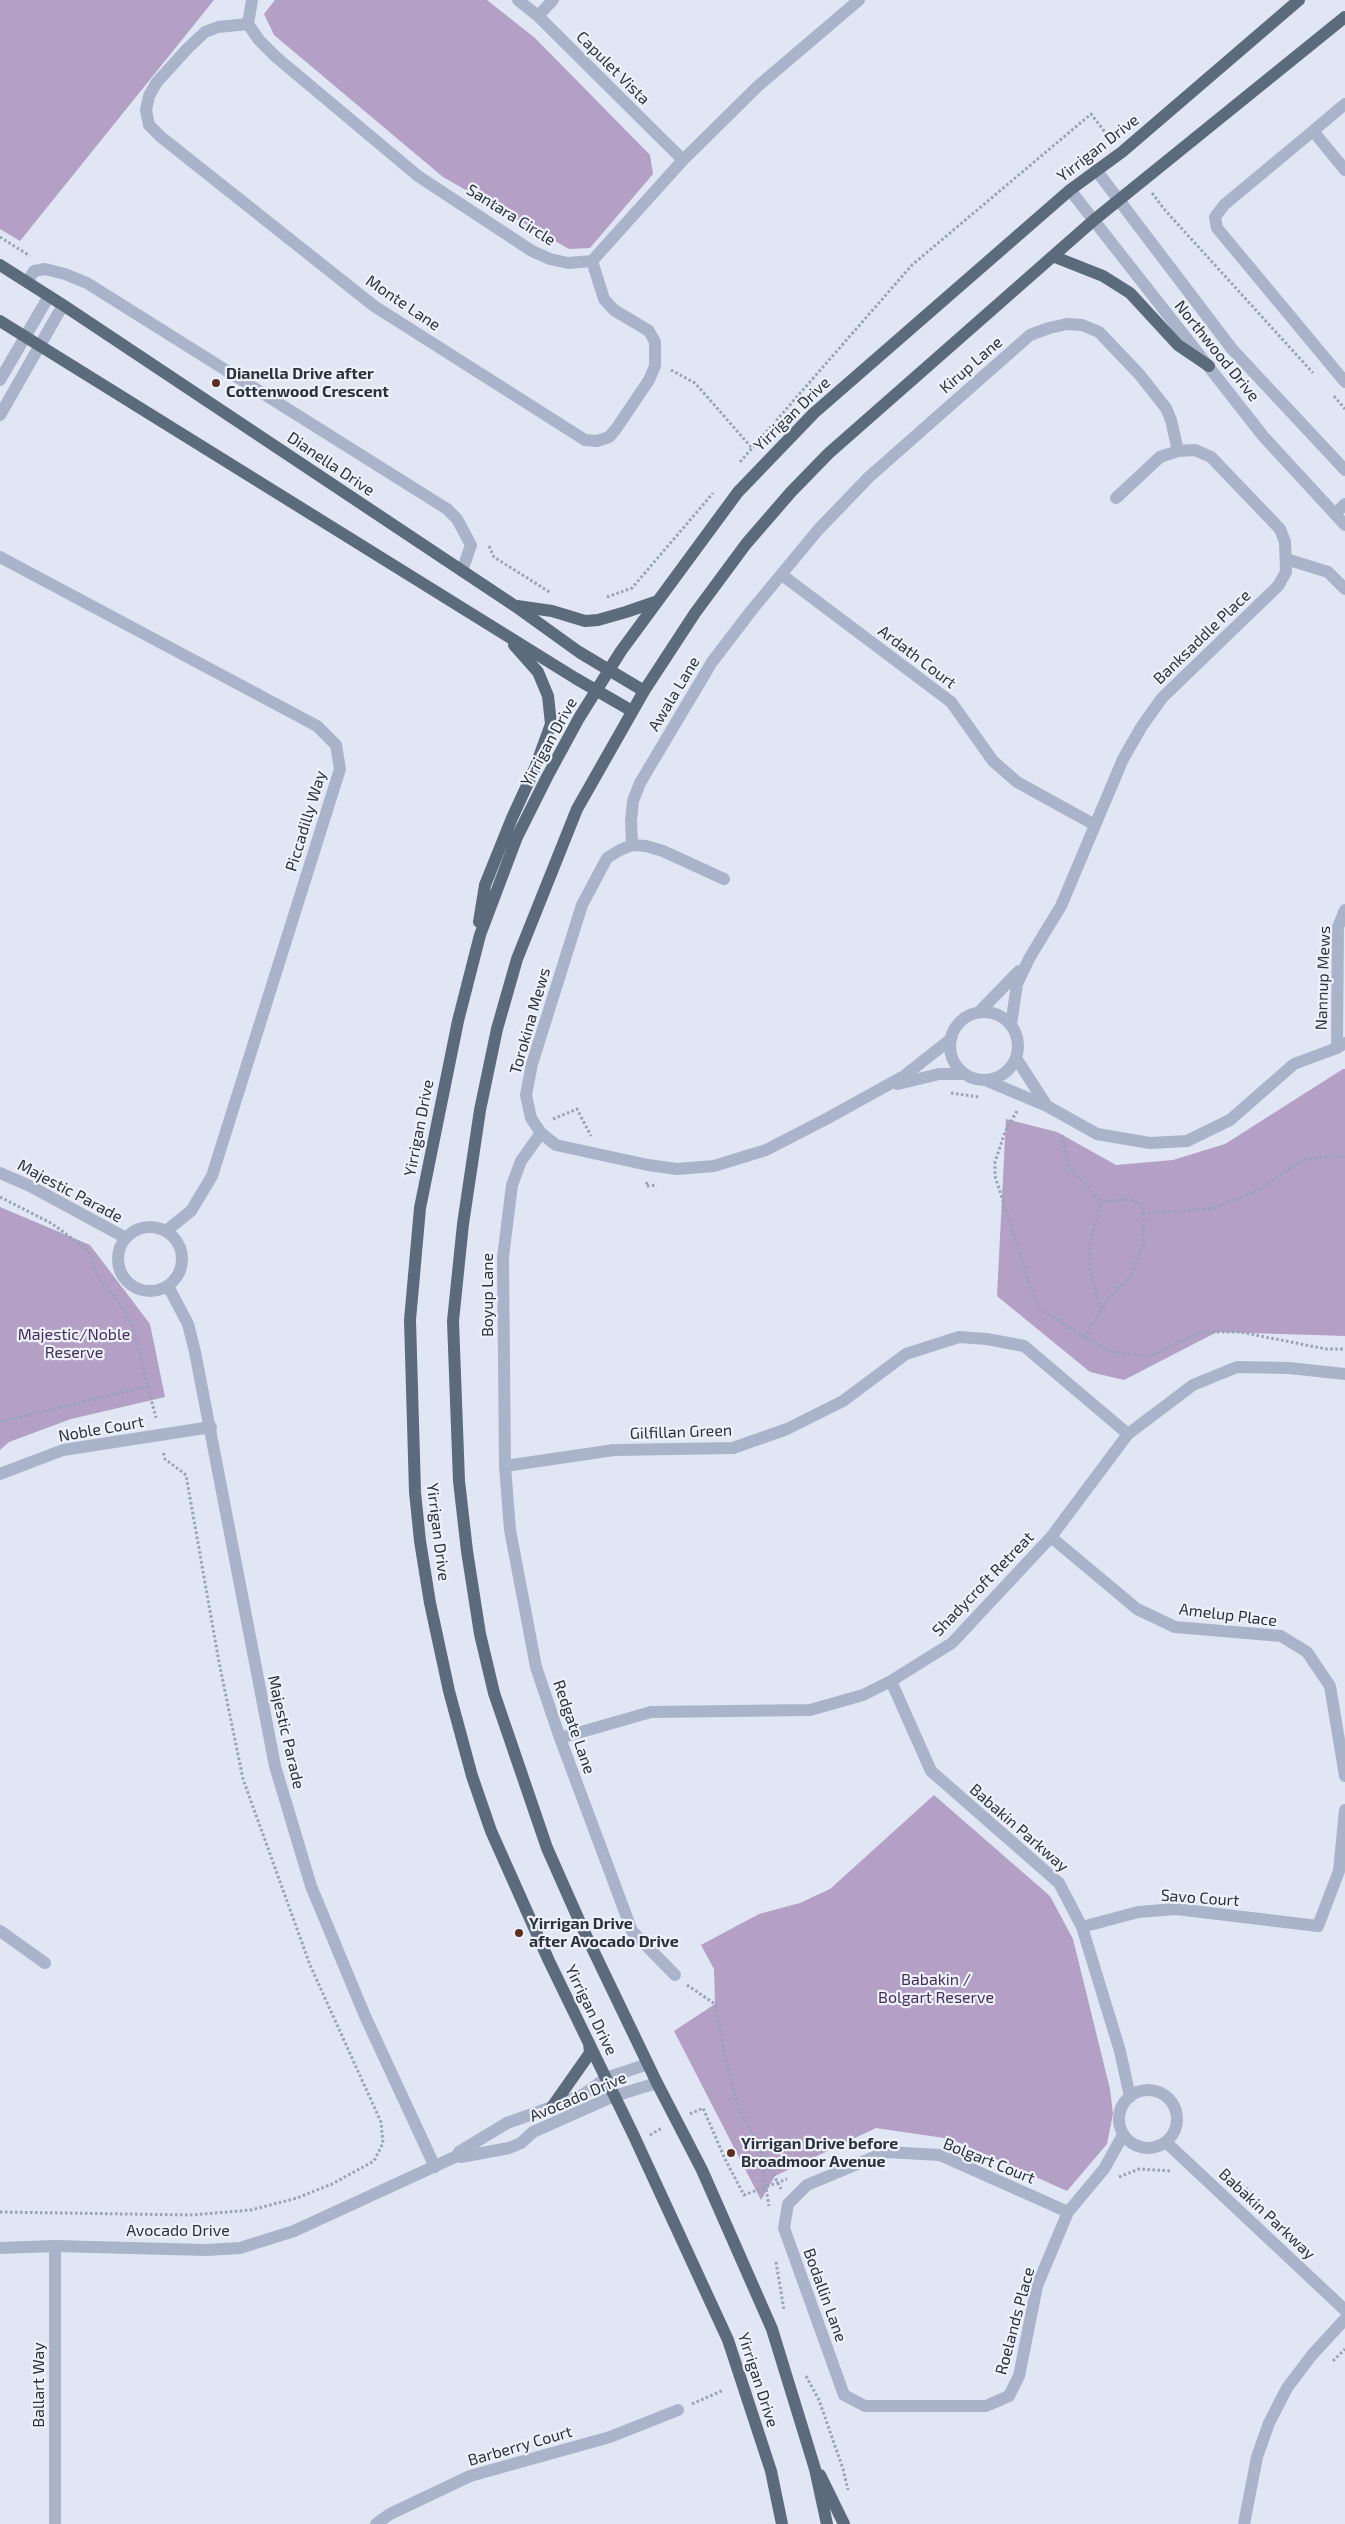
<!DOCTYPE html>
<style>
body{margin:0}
canvas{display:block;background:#e0e6f4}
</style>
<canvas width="1345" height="2524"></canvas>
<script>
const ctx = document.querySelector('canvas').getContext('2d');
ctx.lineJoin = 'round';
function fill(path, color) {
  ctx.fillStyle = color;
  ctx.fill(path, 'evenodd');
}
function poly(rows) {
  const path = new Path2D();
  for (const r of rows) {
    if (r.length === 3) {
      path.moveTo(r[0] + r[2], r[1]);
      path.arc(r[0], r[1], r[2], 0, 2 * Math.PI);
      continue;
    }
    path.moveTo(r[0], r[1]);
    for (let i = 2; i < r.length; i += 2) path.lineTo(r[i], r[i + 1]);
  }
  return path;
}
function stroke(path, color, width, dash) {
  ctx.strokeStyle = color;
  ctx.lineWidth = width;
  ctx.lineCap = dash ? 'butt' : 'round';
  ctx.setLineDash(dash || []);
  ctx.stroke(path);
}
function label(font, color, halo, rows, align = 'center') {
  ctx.font = font + ' "Exo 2",sans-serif';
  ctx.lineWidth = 4.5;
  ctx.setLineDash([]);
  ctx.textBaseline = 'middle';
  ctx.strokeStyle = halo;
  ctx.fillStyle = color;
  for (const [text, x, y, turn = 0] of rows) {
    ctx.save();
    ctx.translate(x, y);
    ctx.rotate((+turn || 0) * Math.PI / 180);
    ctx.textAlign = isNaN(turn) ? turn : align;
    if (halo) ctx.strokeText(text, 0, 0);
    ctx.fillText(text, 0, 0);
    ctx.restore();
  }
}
fill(poly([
 [0,0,214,0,20,241,0,229],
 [275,0,487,0,535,38,650,155,653,174,590,248,569,249,443,177,274,35,264,14],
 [1343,1069,1345,1069,1345,1336,1217,1332,1124,1380,1090,1372,997,1296,1006,1119,1057,1132,1116,1165,1173,1160,1225,1144],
 [0,1207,90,1245,150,1324,165,1397,71,1419,9,1442,0,1450],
 [934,1795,1050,1896,1073,1939,1110,2089,1113,2114,1107,2144,1067,2191,951,2139,876,2128,775,2176,761,2200,674,2031,715,2004,714,1969,701,1945,759,1914,800,1903,830,1889]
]), '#b3a0c4');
stroke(poly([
 [1152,193,1164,209,1313,373],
 [0,237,30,256],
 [671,370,695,383,752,448],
 [1334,396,1345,409],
 [740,462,912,265,1091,114,1112,141],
 [489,546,494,557,551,593],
 [607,597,632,588,713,493],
 [951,1093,979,1097],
 [1017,1111,1005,1132,995,1162,995,1176,1033,1295,1040,1309,1108,1351,1133,1355,1150,1356,1200,1332,1240,1332,1326,1349,1345,1349],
 [553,1119,577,1109,591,1136],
 [1062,1135,1068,1165,1101,1202,1129,1199,1142,1205,1144,1213,1211,1209,1259,1190,1301,1161,1319,1157,1345,1157],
 [647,1182,646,1186,657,1185],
 [0,1197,51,1223,88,1250,98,1278,115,1297,132,1324,156,1418],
 [1101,1309,1090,1272,1090,1242,1101,1202],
 [1084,1338,1109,1298,1131,1275,1143,1245,1144,1213],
 [0,1422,148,1386],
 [687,1985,715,2004,727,2065,738,2106,781,2189],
 [690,2114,703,2108,725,2159,744,2195,787,2179],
 [650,2135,662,2128],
 [759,2145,769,2206],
 [1119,2177,1139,2169,1171,2171],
 [1237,2183,1247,2189,1258,2203],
 [0,2212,191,2215,251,2210,297,2198,332,2184,374,2161,383,2143,381,2122,310,1965,243,1779,219,1662,186,1475,165,1459,163,1451],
 [776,2262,784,2310],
 [1333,2361,1345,2349],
 [806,2376,819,2400,843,2469,848,2490],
 [692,2404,724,2390]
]), '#96a3b9', 3, [2.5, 2.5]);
stroke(poly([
 [1345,104,1313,131,1345,170],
 [1313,131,1224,205,1215,217,1217,228,1345,382],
 [27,282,34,271,45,269,65,274,87,283,447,509,457,519,471,545,462,571]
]), '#a9b4ca', 12);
stroke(poly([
 [252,0,248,24,259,40,276,57,418,176,532,251,550,259,568,263,592,261,683,160,758,86,859,0],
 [518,0,538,16,683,160],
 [538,16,553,0],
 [248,24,218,27,205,32,188,48,157,82,149,96,146,110,149,125,161,137,374,306,585,440,597,441,609,437,616,429,649,380,655,366,655,342,649,331,614,310,604,299,592,261],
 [0,380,49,296],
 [0,415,63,305],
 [1335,514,1345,504],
 [0,557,317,726,336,745,340,769,212,1176,191,1211,166,1231],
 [1286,559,1328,572,1345,589],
 [782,575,951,702,993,761,1017,782,1095,825],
 [632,845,631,821,633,801,640,783,712,662,751,611,818,530,869,477,1030,335,1049,328,1067,324,1082,325,1099,332,1139,374,1166,408,1171,420,1178,451],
 [724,879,663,851,646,846,632,845,620,850,607,858,582,905,532,1064,526,1095,531,1118,541,1133,556,1145,648,1165,677,1169,714,1166,766,1150,828,1118,904,1076,951,1039],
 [979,1012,1019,971],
 [984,1046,34],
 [1011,1025,1017,984,1030,957,1061,906,1123,759,1142,726,1162,698,1278,586,1286,572,1285,542,1280,529,1211,457,1195,450,1178,451,1160,457,1116,498],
 [1337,1048,1338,927,1345,910],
 [1016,1058,1047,1106],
 [985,1080,1047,1106,1097,1134,1150,1143,1187,1141,1230,1120,1294,1064,1337,1048,1345,1043],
 [898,1084,939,1074,965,1074],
 [541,1133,521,1161,512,1185,503,1257,505,1466,510,1530,536,1667,560,1738,632,1931,675,1975],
 [0,1173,30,1186,126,1238],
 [150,1259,32],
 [168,1286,188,1324,195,1352,275,1766,311,1886,365,2016,435,2167],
 [505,1466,614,1450,733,1448,787,1429,843,1401,906,1354,959,1337,987,1339,1024,1346,1128,1434],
 [0,1474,63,1450,211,1427],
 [1051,1537,1137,1609,1175,1627,1281,1636,1307,1652,1330,1686,1345,1776],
 [891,1681,931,1771,1059,1883,1082,1927,1120,2051,1130,2097],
 [560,1738,651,1712,810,1710,863,1695,891,1681,952,1643,1051,1537,1128,1434,1193,1385,1237,1367,1289,1368,1345,1374],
 [1082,1927,1138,1912,1176,1909,1318,1926,1339,1871,1345,1810],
 [0,1931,45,1963],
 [1148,2119,29],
 [1166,2142,1345,2310],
 [457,2156,461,2157,509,2148,521,2143,533,2132,614,2096,657,2083],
 [1068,2212,940,2155,886,2152,807,2185,788,2204,784,2228,844,2395,865,2406,986,2406,1009,2396,1019,2376,1037,2286,1068,2212,1104,2169,1123,2135],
 [0,2248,55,2246,206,2250,240,2248,294,2231,457,2156,459,2152,507,2123,552,2107,584,2094,606,2078,648,2064],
 [55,2524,55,2246],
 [376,2524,390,2514,470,2476,610,2437,678,2410]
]), '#a9b4ca', 12);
stroke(poly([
 [1096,170,1232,349,1345,470],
 [1070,190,1263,436,1345,525],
 [1244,2524,1257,2457,1269,2423,1287,2388,1312,2355,1345,2319]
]), '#a9b4ca', 12);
stroke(poly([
 [1055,257,1103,276,1130,293,1178,345,1209,366],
 [0,265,63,305,515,606,579,652,644,691],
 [0,321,575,678,632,711],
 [517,606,552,611,585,621,598,620,626,612,655,602],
 [479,922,485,885,512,818,535,768,551,724,548,696,538,672,514,645],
 [552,2107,590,2053,589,2043],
 [820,2475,844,2524],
 [782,2524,771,2471,728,2340,633,2134,549,1961,491,1831,472,1776,449,1691,430,1603,420,1541,415,1492,410,1320,420,1208,458,1021,480,935,517,837,547,777,579,718,621,651,738,492,814,413,1070,190,1122,152,1299,0],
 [827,2524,815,2469,772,2329,702,2170,657,2083,582,1927,547,1848,494,1693,480,1634,467,1551,459,1481,453,1321,463,1224,480,1110,497,1029,517,959,577,809,644,691,695,613,746,544,791,492,829,453,1094,220,1345,17]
]), '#5c6b7c', 12);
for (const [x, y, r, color] of [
 [216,383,5,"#5d2f1f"],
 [519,1933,5,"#5d2f1f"],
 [731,2153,5,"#5d2f1f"]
]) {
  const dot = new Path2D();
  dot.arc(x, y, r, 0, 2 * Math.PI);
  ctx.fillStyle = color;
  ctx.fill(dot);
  stroke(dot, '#edf1fb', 2);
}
label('16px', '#2b333a', '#edf1fb', [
 ["Capulet Vista",613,68,45],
 ["Yirrigan Drive",1098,148,-38],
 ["Santara Circle",511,215,32],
 ["Monte Lane",403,303,34],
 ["Northwood Drive",1217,351,51],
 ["Kirup Lane",971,365,-41],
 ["Yirrigan Drive",792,414,-44],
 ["Dianella Drive",331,464,34],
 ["Banksaddle Place",1202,637,-44],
 ["Ardath Court",917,657,37],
 ["Awala Lane",674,694,-59],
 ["Yirrigan Drive",549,742,-61],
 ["Piccadilly Way",306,821,-73],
 ["Nannup Mews",1323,978,-88],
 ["Torokina Mews",530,1021,-74],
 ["Yirrigan Drive",419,1128,-79],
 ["Majestic Parade",70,1191,28],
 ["Boyup Lane",488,1295,-90],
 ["Noble Court",101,1429,-10],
 ["Gilfillan Green",681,1432,-2],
 ["Yirrigan Drive",438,1532,83],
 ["Shadycroft Retreat",983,1584,-46],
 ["Amelup Place",1228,1615,7],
 ["Redgate Lane",574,1727,71],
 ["Majestic Parade",286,1732,77],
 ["Babakin Parkway",1019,1828,41],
 ["Savo Court",1200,1898,4],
 ["Yirrigan Drive",591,2010,64],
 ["Avocado Drive",578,2097,-23],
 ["Bolgart Court",989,2161,22],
 ["Babakin Parkway",1267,2214,43],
 ["Avocado Drive",178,2231],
 ["Bodallin Lane",825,2295,70],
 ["Roelands Place",1015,2321,-75],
 ["Yirrigan Drive",758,2380,72],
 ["Ballart Way",39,2385,-90],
 ["Barberry Court",520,2446,-16]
]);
label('bold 16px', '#2b333a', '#edf1fb', [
 ["Dianella Drive after",226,374],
 ["Cottenwood Crescent",226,392],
 ["Yirrigan Drive",529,1924],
 ["after Avocado Drive",529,1942],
 ["Yirrigan Drive before",741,2144],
 ["Broadmoor Avenue",741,2162]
], 'left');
label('16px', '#462e59', '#edf1fb', [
 ["Majestic/Noble",74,1335],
 ["Reserve",74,1353],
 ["Babakin /",936,1980],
 ["Bolgart Reserve",936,1998]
]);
</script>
